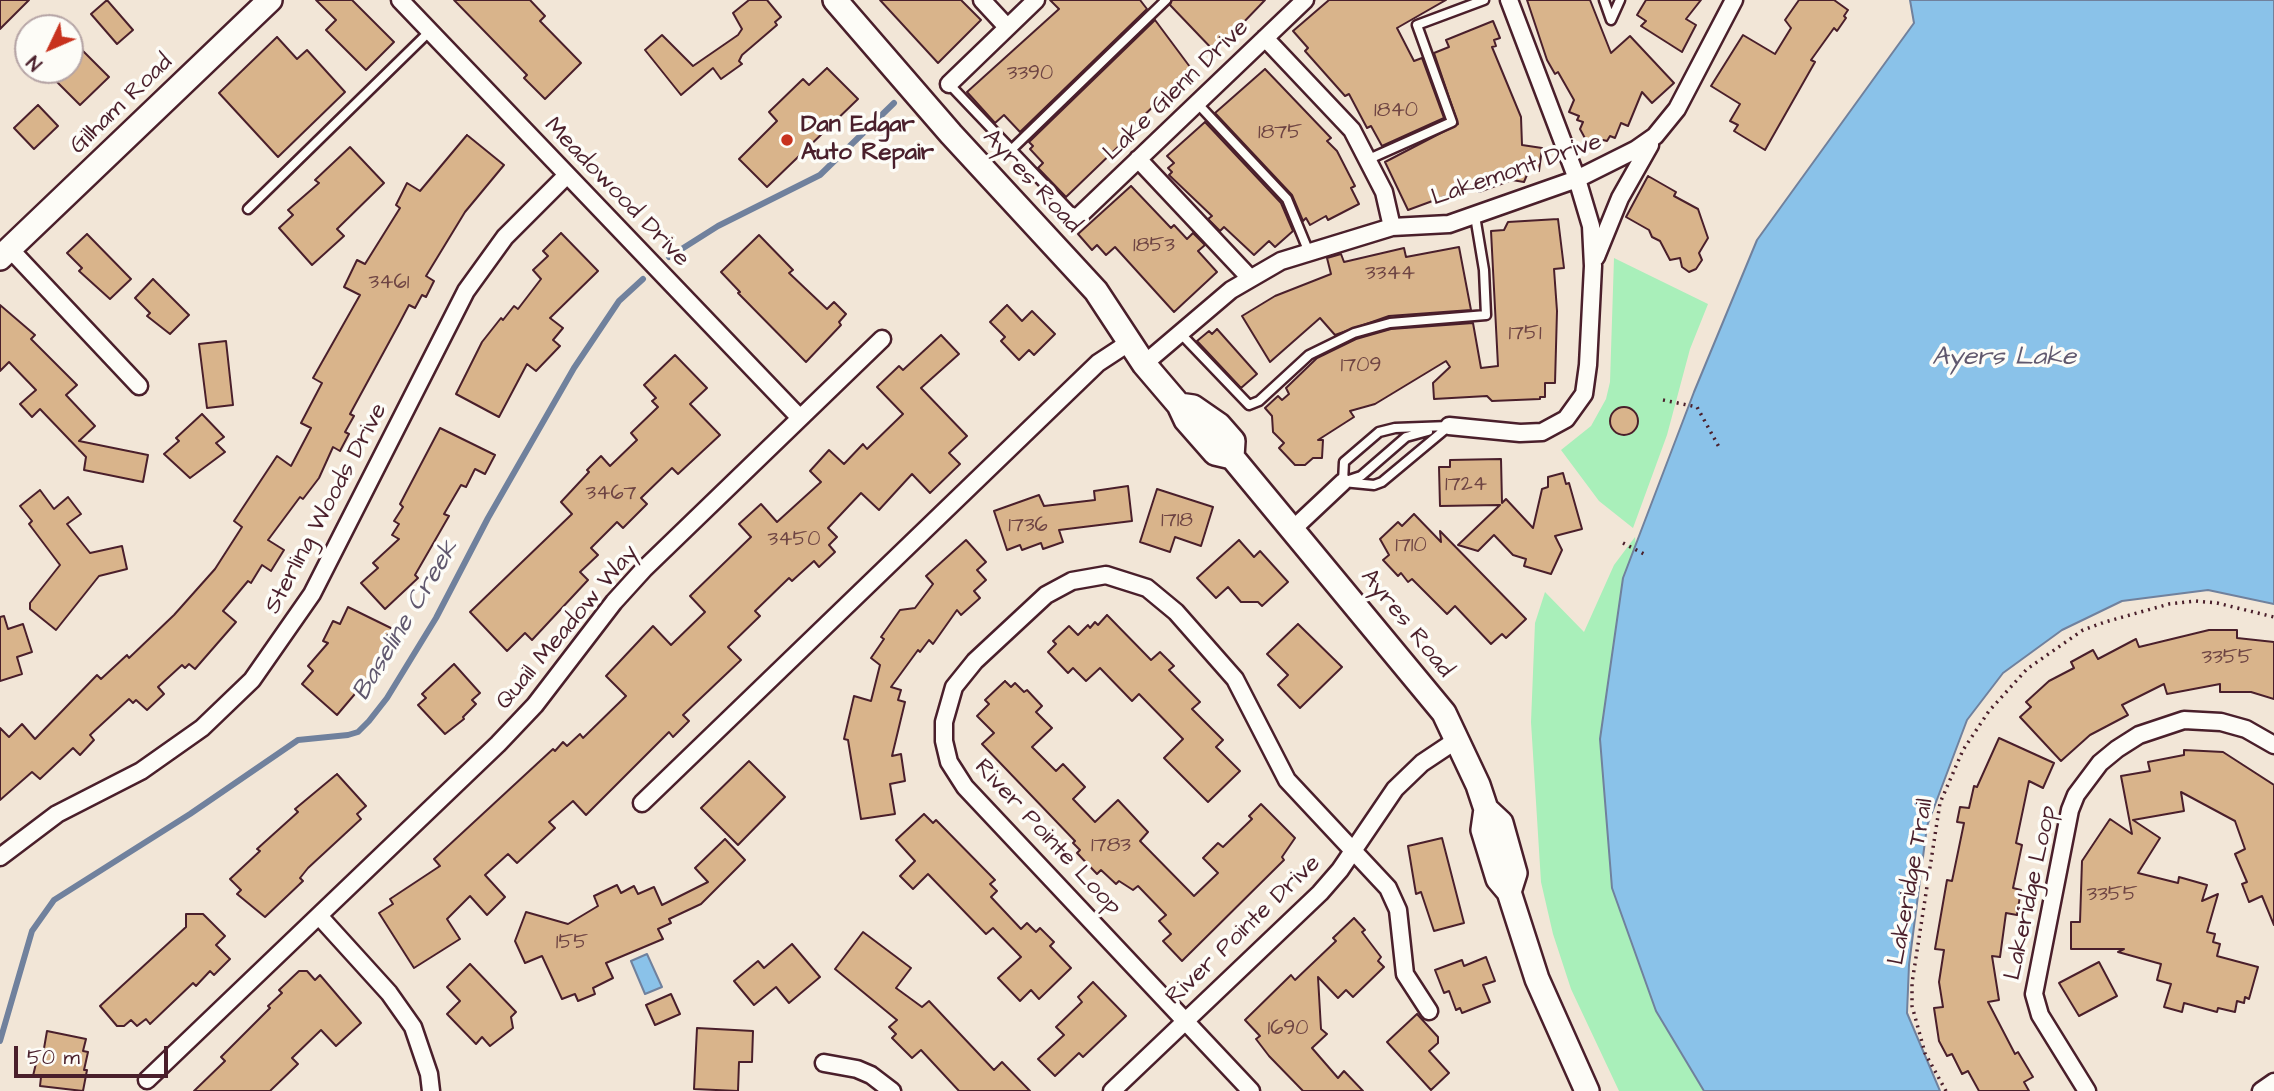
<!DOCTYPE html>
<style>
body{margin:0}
#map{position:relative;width:2274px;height:1091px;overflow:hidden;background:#f2e6d7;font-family:"Architects Daughter",sans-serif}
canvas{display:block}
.north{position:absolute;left:14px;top:14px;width:70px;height:70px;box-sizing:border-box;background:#fdfcf7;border:2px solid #b5a4a5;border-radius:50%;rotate:226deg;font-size:19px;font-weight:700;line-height:28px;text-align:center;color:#4a1f2b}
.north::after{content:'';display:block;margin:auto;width:24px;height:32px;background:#c8321e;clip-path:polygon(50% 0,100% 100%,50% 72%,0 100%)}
.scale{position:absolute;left:14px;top:1046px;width:154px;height:32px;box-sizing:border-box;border:4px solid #4a1f2b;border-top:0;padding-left:9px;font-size:21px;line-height:24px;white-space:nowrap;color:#4a1f2b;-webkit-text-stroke:5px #fdfcf7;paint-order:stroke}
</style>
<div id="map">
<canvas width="2274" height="1091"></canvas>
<div class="north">N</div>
<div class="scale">50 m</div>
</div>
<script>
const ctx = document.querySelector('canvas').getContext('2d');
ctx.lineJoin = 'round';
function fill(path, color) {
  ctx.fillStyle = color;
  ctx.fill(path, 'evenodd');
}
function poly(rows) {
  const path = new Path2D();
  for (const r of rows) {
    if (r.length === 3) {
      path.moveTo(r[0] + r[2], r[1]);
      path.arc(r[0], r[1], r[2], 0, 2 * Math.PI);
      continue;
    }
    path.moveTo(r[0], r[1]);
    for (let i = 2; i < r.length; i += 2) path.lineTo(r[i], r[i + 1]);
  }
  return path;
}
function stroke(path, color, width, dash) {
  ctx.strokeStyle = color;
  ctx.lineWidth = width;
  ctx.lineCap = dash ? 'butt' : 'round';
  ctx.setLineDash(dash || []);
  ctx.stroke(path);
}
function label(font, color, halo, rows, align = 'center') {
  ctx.font = font + ' "Architects Daughter",sans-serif';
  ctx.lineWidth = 7;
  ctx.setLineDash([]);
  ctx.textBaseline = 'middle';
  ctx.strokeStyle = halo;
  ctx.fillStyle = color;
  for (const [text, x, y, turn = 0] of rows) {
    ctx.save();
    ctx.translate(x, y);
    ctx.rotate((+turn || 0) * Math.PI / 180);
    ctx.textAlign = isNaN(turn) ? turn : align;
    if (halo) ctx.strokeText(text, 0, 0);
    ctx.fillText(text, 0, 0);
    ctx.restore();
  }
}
fill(poly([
 [1614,258,1708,304,1690,349,1667,435,1633,528,1599,501,1561,450,1591,426,1606,399,1610,382],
 [1635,537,1636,545,1623,578,1600,739,1656,1011,1704,1091,1619,1091,1571,989,1553,934,1541,882,1531,722,1535,623,1545,592,1584,632,1614,565]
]), '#a9efba');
const water = poly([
 [1910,0,2274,0,2274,604,2208,590,2122,601,2062,630,2003,673,1967,720,1927,826,1909,965,1907,1013,1940,1091,1704,1091,1656,1011,1612,888,1600,739,1623,578,1694,392,1757,240,1914,23,1910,0],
 [647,954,662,987,645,994,631,961,647,954]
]);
fill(water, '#8ac2e9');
stroke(water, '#70819d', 2);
stroke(poly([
 [669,257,718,226,820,175,894,103],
 [0,1041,32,931,54,900,190,814,298,740,348,735,358,732,369,721,387,698,436,618,488,518,574,368,619,301,643,279]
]), '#70819d', 6);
const building = poly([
 [0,0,29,0,0,29,0,0],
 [107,0,133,30,117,44,91,14,107,0],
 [316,0,352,0,394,42,366,70,326,30,336,20,316,0],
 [454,0,530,0,545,16,540,21,581,63,545,99,524,78,527,75,454,0],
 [749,0,767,0,781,17,775,22,777,25,742,55,739,61,742,64,721,79,713,68,681,95,645,50,662,35,693,66,738,35,742,29,733,13,749,0],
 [880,0,961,0,981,20,938,63,880,0],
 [1050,0,1140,0,1147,9,1020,132,1004,115,995,123,967,92,1059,9,1050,0],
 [1172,0,1265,0,1215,52,1170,5,1172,0],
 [1329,0,1446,0,1397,28,1414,61,1422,58,1444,118,1382,146,1371,126,1367,128,1349,94,1345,96,1305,51,1308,48,1293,31,1329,0],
 [1527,0,1590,0,1611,53,1630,36,1674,83,1652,103,1642,92,1628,126,1621,123,1615,138,1610,136,1607,141,1603,140,1594,145,1587,142,1580,129,1583,122,1577,120,1579,116,1569,112,1574,100,1558,72,1555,74,1547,60,1527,0],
 [1646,0,1701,0,1686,19,1696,25,1682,52,1641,26,1646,21,1637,15,1646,0],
 [1799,0,1834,0,1848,10,1844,16,1846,18,1837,31,1834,28,1811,60,1815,62,1765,150,1734,131,1738,125,1730,121,1740,104,1711,86,1743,35,1775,54,1791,28,1785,20,1799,0],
 [1155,20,1193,71,1167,101,1163,97,1133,126,1120,145,1066,197,1038,168,1043,163,1030,149,1033,146,1029,142,1155,20],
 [1493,21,1500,38,1494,40,1496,46,1492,47,1521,117,1522,145,1542,148,1539,171,1529,170,1524,182,1512,180,1479,192,1476,185,1408,210,1385,162,1458,124,1434,53,1449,47,1446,40,1493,21],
 [277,37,297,59,307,50,345,92,278,157,219,93,277,37],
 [80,48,109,77,80,105,45,70,70,70,70,58,80,48],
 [827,68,858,99,767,187,739,159,777,121,769,112,803,79,809,85,827,68],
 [1265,69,1331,138,1327,141,1337,151,1355,186,1351,188,1359,204,1328,220,1326,216,1310,225,1306,218,1303,221,1292,195,1215,113,1265,69],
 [38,105,58,126,34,149,14,128,38,105],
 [1205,122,1281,203,1293,231,1275,247,1269,241,1254,255,1224,227,1220,231,1208,219,1212,216,1169,175,1172,172,1168,168,1174,163,1167,156,1205,122],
 [467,135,504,165,465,212,426,276,434,281,426,297,422,295,415,308,409,305,399,324,350,414,354,416,345,432,349,434,340,451,333,447,319,478,303,499,300,497,268,540,284,550,271,571,262,565,251,583,248,581,223,611,236,622,195,669,189,664,185,668,182,665,158,687,164,694,147,710,136,700,133,703,129,699,90,735,94,740,80,755,73,748,40,779,32,772,0,800,0,728,9,737,22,724,35,739,97,675,101,679,127,655,129,658,174,615,215,569,242,527,234,521,277,456,291,466,311,428,301,423,322,383,313,378,360,295,344,287,357,260,365,264,400,208,396,205,407,183,420,191,467,135],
 [350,147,384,183,337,229,344,236,312,265,279,228,293,215,288,210,319,183,315,180,350,147],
 [1648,176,1676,192,1674,196,1698,209,1708,238,1699,253,1702,260,1696,269,1689,272,1682,267,1680,258,1670,260,1660,241,1652,237,1649,230,1626,217,1648,176],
 [1131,186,1171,228,1174,225,1187,239,1193,233,1205,245,1198,251,1217,272,1174,312,1115,247,1106,255,1097,245,1092,250,1078,234,1131,186],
 [1558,219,1564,268,1554,269,1557,311,1555,383,1545,383,1545,397,1540,397,1540,399,1492,401,1487,396,1434,399,1433,383,1450,367,1446,361,1375,404,1350,411,1354,417,1318,440,1323,440,1322,458,1313,458,1305,465,1295,465,1279,448,1284,443,1273,432,1272,416,1265,408,1278,396,1282,400,1289,394,1286,388,1317,358,1356,339,1391,329,1473,323,1481,368,1498,366,1491,231,1504,230,1508,222,1558,219],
 [561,233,598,271,550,318,563,328,553,340,560,346,536,371,527,364,499,417,456,394,482,342,501,318,503,320,514,306,518,309,541,279,533,270,548,256,543,251,561,233],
 [87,234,131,279,110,299,79,271,82,268,67,253,87,234],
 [759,235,793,270,789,273,827,309,834,302,846,314,839,322,841,325,806,362,738,293,740,292,721,272,759,235],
 [1459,247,1471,310,1389,316,1335,335,1320,318,1270,362,1242,316,1275,296,1331,274,1327,258,1341,254,1344,262,1404,248,1406,257,1459,247],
 [153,279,189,315,170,334,147,316,150,313,135,298,153,279],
 [0,305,35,335,31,339,77,385,66,395,95,426,79,441,148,455,143,482,84,470,86,457,40,409,32,417,20,404,36,390,9,362,0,371,0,305],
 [1007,305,1022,321,1032,311,1055,334,1034,355,1029,350,1019,360,1001,341,1005,337,990,322,1007,305],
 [1217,329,1257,374,1241,388,1197,341,1209,331,1212,334,1217,329],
 [941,335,959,354,921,388,967,436,949,453,960,464,930,493,912,474,879,510,861,493,828,528,837,537,829,545,835,552,819,567,814,561,792,581,789,578,755,611,760,616,728,647,741,660,683,715,689,721,673,737,669,732,586,815,573,801,549,822,555,828,517,863,508,854,485,875,505,897,487,915,470,896,447,919,460,939,414,968,379,913,393,904,390,899,440,866,434,859,553,749,555,751,563,742,567,746,580,734,583,738,626,696,606,676,653,626,671,645,705,612,690,596,751,537,739,524,761,504,777,522,821,482,810,471,829,450,844,464,863,444,867,449,903,414,877,387,899,366,903,370,941,335],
 [226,341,233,405,207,408,199,344,226,341],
 [675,355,707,388,690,404,720,435,678,474,672,468,641,498,647,504,623,528,617,522,591,548,598,555,580,572,588,580,532,640,525,633,507,651,470,612,572,514,561,502,589,472,587,470,601,456,610,466,637,440,631,433,658,407,652,401,656,398,644,385,675,355],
 [1624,421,14],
 [202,414,224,437,216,443,225,452,190,478,164,454,179,441,176,438,202,414],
 [440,428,495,455,485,474,475,469,466,487,461,485,444,514,449,516,415,575,418,578,385,609,361,583,378,568,373,563,399,539,392,535,399,524,394,521,403,507,400,504,440,428],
 [1501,459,1502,503,1506,499,1533,528,1542,489,1548,487,1548,477,1563,473,1566,484,1569,483,1582,529,1555,536,1562,550,1551,574,1524,566,1526,559,1513,555,1494,535,1478,551,1458,545,1500,505,1440,506,1439,467,1450,467,1450,460,1501,459],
 [1128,486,1132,521,1059,530,1063,542,1043,549,1041,543,1022,550,1020,545,1007,550,994,511,1039,495,1044,506,1095,500,1094,491,1128,486],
 [1157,489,1213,507,1201,546,1175,537,1170,552,1140,542,1157,489],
 [40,490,54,509,68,497,81,514,67,524,90,553,122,546,127,569,99,576,56,630,30,609,30,603,60,565,29,524,32,521,20,506,40,490],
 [1414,514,1441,542,1440,531,1526,619,1506,638,1502,634,1491,644,1455,606,1447,614,1412,579,1408,582,1401,573,1398,576,1383,560,1389,555,1380,539,1398,522,1402,526,1414,514],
 [966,540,986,562,977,570,986,580,974,591,980,598,961,615,957,610,933,644,929,640,920,652,918,650,891,687,901,690,898,700,905,702,892,756,901,754,905,781,890,784,895,814,861,819,848,740,844,739,854,696,871,701,880,665,871,658,884,639,881,637,900,610,915,608,933,584,926,576,966,540],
 [1239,540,1254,557,1260,551,1288,582,1262,606,1258,602,1241,602,1228,587,1216,598,1197,578,1239,540],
 [348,607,399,632,381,670,377,668,337,715,302,684,313,671,308,666,328,643,323,641,333,621,340,624,348,607],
 [1107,615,1151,660,1160,652,1174,666,1169,670,1200,702,1192,709,1223,740,1216,747,1240,771,1208,802,1164,758,1183,739,1139,694,1132,701,1100,668,1086,681,1073,668,1068,673,1048,652,1056,644,1053,641,1069,626,1078,635,1088,625,1090,628,1095,622,1098,625,1107,615],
 [4,616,8,629,23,624,32,652,17,657,22,674,0,681,0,617,4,616],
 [1298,624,1342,667,1300,708,1278,685,1288,675,1267,654,1298,624],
 [2209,630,2237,630,2237,638,2274,642,2274,699,2251,692,2220,692,2220,684,2167,694,2164,684,2122,705,2128,715,2090,735,2061,761,2020,717,2031,707,2026,702,2049,681,2074,668,2071,662,2093,650,2098,659,2136,639,2139,647,2209,630],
 [454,664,480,693,472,700,476,704,463,717,464,719,445,734,418,705,426,698,422,694,454,664],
 [1005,681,1011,687,1015,683,1024,692,1027,690,1042,706,1036,712,1052,728,1032,747,1056,771,1063,764,1085,787,1073,799,1095,822,1118,800,1148,832,1140,841,1194,896,1218,873,1203,858,1218,843,1223,847,1252,819,1249,816,1261,804,1295,838,1282,857,1284,860,1182,961,1163,941,1171,934,1159,921,1166,915,1138,886,1133,890,1119,881,1116,884,1101,870,1097,874,1077,853,1080,850,1073,843,1075,841,982,744,994,733,977,716,989,704,985,700,1005,681],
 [1999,738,2054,763,2043,788,2029,781,2016,843,2022,845,2013,888,2021,890,2017,915,2006,913,2000,957,1992,956,1999,1000,1988,1002,2015,1054,2018,1052,2033,1077,2024,1082,2029,1091,1979,1091,1968,1071,1962,1074,1952,1054,1947,1056,1939,1041,1934,1008,1943,1007,1939,982,1944,950,1935,949,1947,880,1952,881,1964,823,1957,822,1960,807,1969,808,1974,786,1977,787,1999,738],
 [2184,750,2223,752,2274,785,2274,925,2262,896,2249,902,2242,884,2247,882,2235,854,2245,849,2235,821,2181,792,2184,811,2133,820,2160,838,2138,873,2178,883,2179,877,2207,885,2202,901,2218,894,2207,932,2215,934,2213,942,2220,944,2217,956,2258,967,2249,999,2245,997,2244,1003,2237,1001,2235,1012,2218,1008,2217,1012,2184,1003,2182,1012,2164,1007,2171,984,2157,980,2161,964,2118,952,2124,949,2071,949,2071,922,2080,922,2082,861,2110,819,2132,834,2121,776,2150,771,2148,762,2184,755,2184,750],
 [749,761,785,797,738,845,701,808,749,761],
 [337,774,366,806,357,814,361,819,308,868,300,878,303,881,265,917,237,894,241,890,230,879,260,851,257,849,298,812,295,809,337,774],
 [924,814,933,823,936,820,995,880,990,884,997,891,991,897,1021,929,1027,923,1036,932,1040,928,1054,942,1050,946,1071,968,1039,999,1031,990,1020,1001,998,978,1021,957,993,928,986,934,928,874,913,889,900,876,915,861,896,840,924,814],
 [1442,838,1464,923,1434,931,1421,892,1416,894,1408,846,1442,838],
 [725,839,745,860,701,904,669,919,671,923,658,929,663,939,606,963,613,978,593,988,595,994,578,1001,575,994,562,999,542,956,525,963,515,941,526,912,568,924,598,906,594,896,617,885,621,893,634,886,638,894,654,887,662,905,708,882,695,868,725,839],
 [186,914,203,914,225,936,216,945,230,959,214,975,210,971,196,986,193,983,150,1024,146,1019,137,1026,131,1020,124,1026,117,1026,100,1006,186,927,186,914],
 [1354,918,1365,930,1362,932,1381,957,1378,961,1384,967,1353,997,1346,990,1338,998,1318,977,1321,1029,1327,1034,1312,1048,1338,1078,1344,1071,1363,1091,1303,1091,1269,1056,1256,1039,1260,1036,1245,1020,1291,975,1295,980,1336,941,1333,938,1354,918],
 [863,932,911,968,896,988,922,1007,929,1001,994,1070,1002,1062,1030,1091,959,1091,921,1050,912,1058,892,1038,896,1034,889,1027,897,1020,835,969,863,932],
 [792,944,820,977,789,1003,776,987,754,1005,734,981,758,961,764,968,792,944],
 [1486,957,1495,981,1483,985,1490,1002,1462,1013,1460,1008,1456,1010,1449,991,1444,993,1435,970,1462,960,1464,966,1486,957],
 [2099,962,2117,996,2079,1016,2059,983,2099,962],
 [470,964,516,1012,511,1017,513,1028,490,1046,482,1037,476,1044,447,1014,460,1001,447,987,470,964],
 [299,971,307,971,315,980,320,975,361,1023,336,1046,321,1030,292,1058,298,1064,270,1091,194,1091,225,1061,221,1057,270,1008,268,1006,282,993,279,990,299,971],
 [1093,982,1126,1016,1083,1057,1079,1053,1055,1076,1038,1059,1064,1035,1056,1027,1082,1002,1078,997,1093,982],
 [671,994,680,1014,655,1025,646,1005,671,994],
 [1417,1014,1438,1037,1438,1043,1429,1051,1449,1073,1431,1090,1387,1042,1417,1014],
 [697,1028,753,1031,752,1062,739,1062,738,1091,694,1089,697,1028],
 [47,1031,86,1039,83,1051,88,1052,84,1070,87,1070,83,1091,40,1086,41,1077,33,1076,37,1059,42,1060,47,1031]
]);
fill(building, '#d9b48b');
stroke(building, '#4a1f2b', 2);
const lane = poly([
 [1604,0,1611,20,1620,0],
 [949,84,1070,211,1080,215],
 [1197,103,1287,199,1308,250],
 [1011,150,1166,0],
 [1369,159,1452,122,1417,25,1484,0],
 [248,209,430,31],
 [1180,333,1249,405,1259,401,1309,355,1354,333,1390,323,1486,315,1484,270,1475,216],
 [1349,480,1361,476,1406,437,1428,431],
 [1343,482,1344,462,1379,432,1395,428,1449,426],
 [1343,482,1374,485,1382,482,1448,427]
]);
const street = poly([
 [400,0,800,418],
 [982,0,1007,27],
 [1265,38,1352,130,1384,192,1392,227],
 [949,84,1036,0],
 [1138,159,1250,278],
 [1080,215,1305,0],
 [10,249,139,386],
 [1596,257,1620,198,1650,145],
 [1144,364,1231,290,1281,261,1392,227,1449,224,1577,179,1635,150,1655,136,1677,109,1734,0],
 [1449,426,1520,433,1542,432,1566,419,1584,394,1588,365,1593,266,1591,226,1577,179,1509,0],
 [1293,529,1343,482],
 [642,803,1098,363,1130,342],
 [0,857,57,814,141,771,202,728,252,680,312,594,466,291,505,237,567,175],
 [320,917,389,993,413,1027,429,1074,431,1091],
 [824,1063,857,1069,871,1075,892,1091],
 [147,1080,498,744,535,705,614,602,644,569,882,339],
 [1112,1091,1320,893,1340,870,1395,789,1422,763,1458,739],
 [1251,1091,965,787,949,762,944,741,944,722,954,687,975,661,1046,595,1072,581,1106,575,1147,588,1176,612,1235,679,1287,780,1388,888,1398,910,1405,974,1429,1011],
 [2087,1091,2040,1015,2034,994,2070,810,2076,795,2100,763,2117,749,2139,735,2184,720,2221,722,2246,729,2274,745],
 [2261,1091,2274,1082]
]);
const secondary = poly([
 [835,0,951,134,1096,291,1144,364,1179,405,1186,420,1215,453,1232,457,1444,713,1478,785,1486,809,1483,830,1498,879,1509,892,1537,979,1587,1091],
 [0,258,270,0],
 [1179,405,1193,407,1219,425,1233,441,1232,457],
 [1486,809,1501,823,1515,873,1509,892]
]);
stroke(lane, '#4a1f2b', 13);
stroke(street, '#4a1f2b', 21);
stroke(secondary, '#4a1f2b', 28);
stroke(poly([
 [1663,400,1697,407,1719,447],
 [1623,543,1646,555],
 [1946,1091,1925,1053,1912,1006,1912,983,1940,803,1963,750,1989,711,2027,669,2083,630,2105,622,2169,604,2195,601,2217,603,2274,617]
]), '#4a1f2b', 3.5, [2, 5]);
stroke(lane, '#fdfcf7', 8);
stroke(street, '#fdfcf7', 16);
stroke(secondary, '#fdfcf7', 23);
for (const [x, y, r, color] of [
 [787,140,7,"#c8321e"]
]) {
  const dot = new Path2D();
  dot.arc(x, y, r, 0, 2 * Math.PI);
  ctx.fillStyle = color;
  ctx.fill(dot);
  stroke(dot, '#fdfcf7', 2.5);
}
label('21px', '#6e4443', null, [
 ["3390",1030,75],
 ["1840",1396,112],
 ["1875",1280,134],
 ["1853",1154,247],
 ["3344",1390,275],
 ["3461",389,284],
 ["1751",1525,335],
 ["1709",1361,367],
 ["1724",1466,486],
 ["3467",611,495],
 ["1718",1177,522],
 ["1736",1028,527],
 ["3450",794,541],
 ["1710",1411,547],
 ["3355",2227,659],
 ["1783",1111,847],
 ["3355",2112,896],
 ["155",572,944],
 ["1690",1288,1030]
]);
label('24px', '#4a1f2b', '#fdfcf7', [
 ["Lake Glenn Drive",1177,91,-44],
 ["Gilham Road",122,105,-44],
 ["Lakemont Drive",1517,171,-19],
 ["Ayres Road",1031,182,47],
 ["Meadowood Drive",616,193,46],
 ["Sterling Woods Drive",327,509,-62],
 ["Ayres Road",1406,624,51],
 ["Quail Meadow Way",568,628,-50],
 ["River Pointe Loop",1047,838,47],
 ["Lakeridge Trail",1912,882,-80],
 ["Lakeridge Loop",2032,893,-78],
 ["River Pointe Drive",1244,931,-44]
]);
label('bold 24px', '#4a1f2b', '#fdfcf7', [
 ["Dan Edgar",801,126],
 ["Auto Repair",801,154]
], 'left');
label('italic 26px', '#60586e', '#fdfcf7', [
 ["Ayers Lake",2004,359],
 ["Baseline Creek",407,621,-59]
]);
</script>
